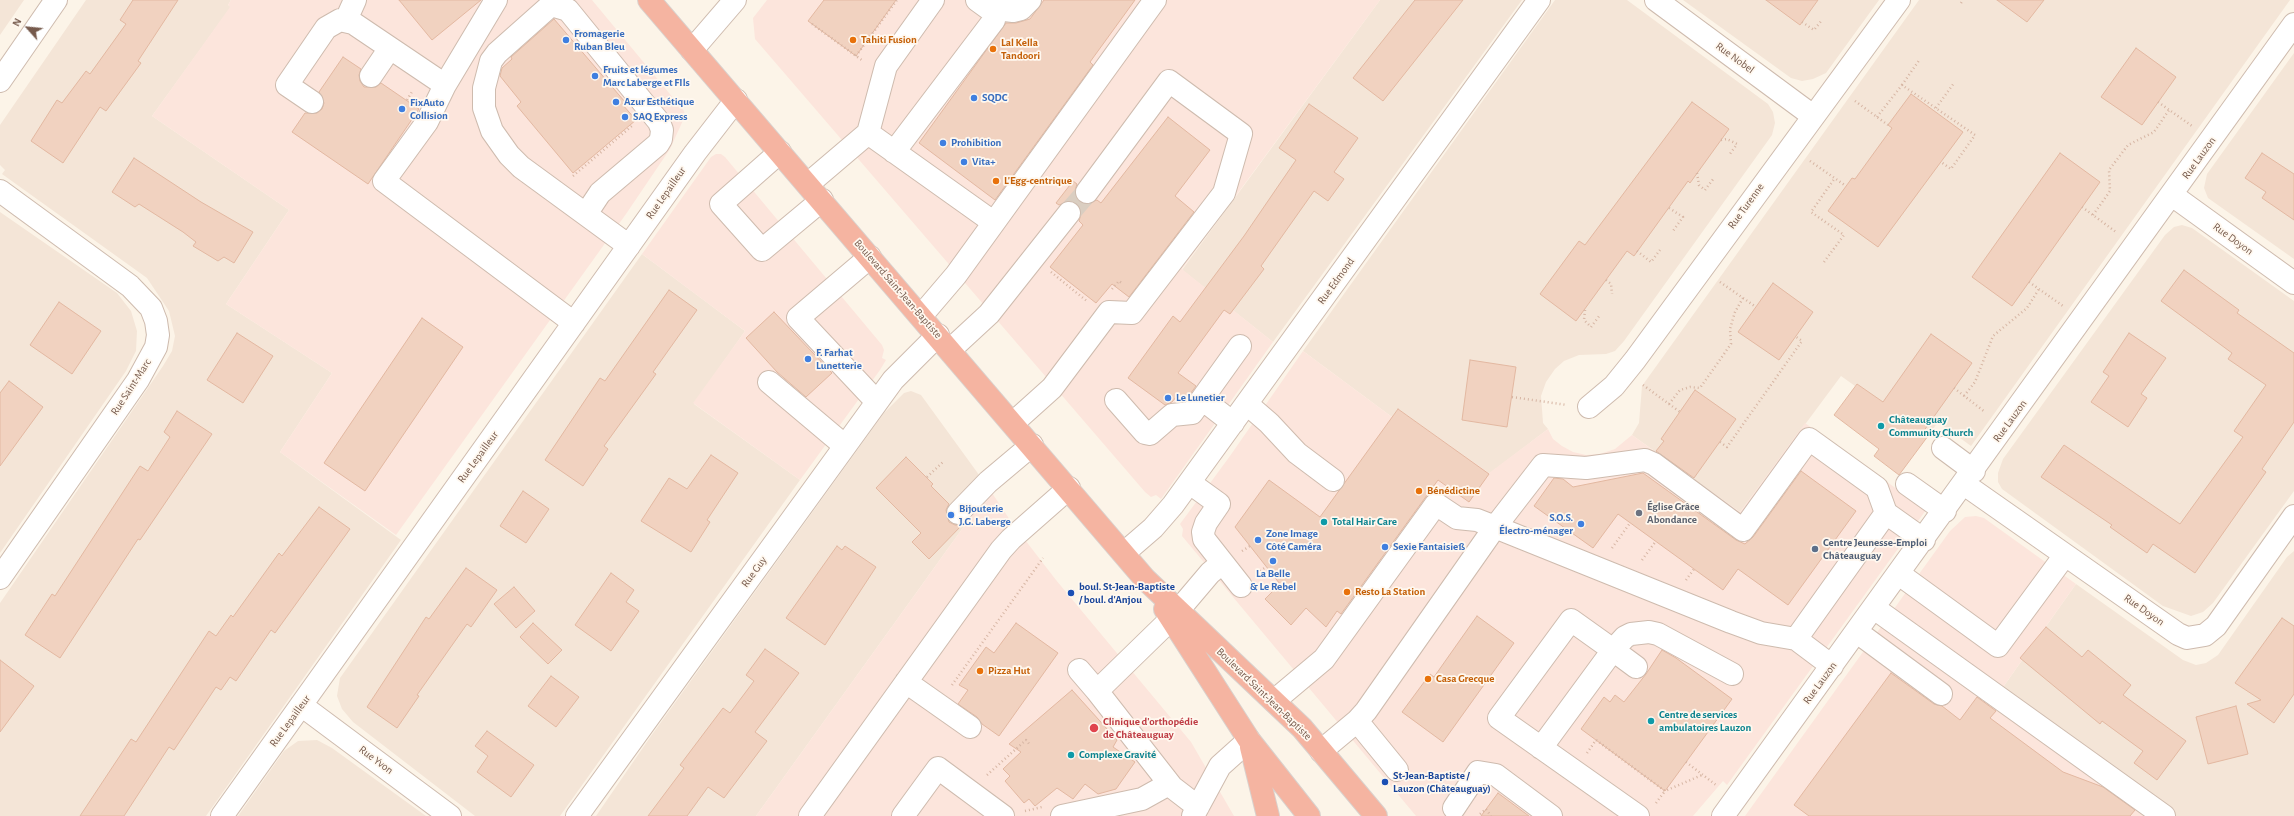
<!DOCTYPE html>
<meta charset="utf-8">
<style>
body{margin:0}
#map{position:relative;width:2294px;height:816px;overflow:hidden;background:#fcf4e8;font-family:"Alegreya Sans",sans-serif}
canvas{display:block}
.north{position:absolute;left:8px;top:8px;width:40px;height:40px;-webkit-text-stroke:3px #fff8ef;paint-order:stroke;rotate:297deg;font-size:11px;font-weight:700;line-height:16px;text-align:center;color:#765a4c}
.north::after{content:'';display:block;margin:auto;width:14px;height:18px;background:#765a4c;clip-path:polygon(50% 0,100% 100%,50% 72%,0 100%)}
</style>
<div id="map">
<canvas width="2294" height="816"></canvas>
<div class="north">N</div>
</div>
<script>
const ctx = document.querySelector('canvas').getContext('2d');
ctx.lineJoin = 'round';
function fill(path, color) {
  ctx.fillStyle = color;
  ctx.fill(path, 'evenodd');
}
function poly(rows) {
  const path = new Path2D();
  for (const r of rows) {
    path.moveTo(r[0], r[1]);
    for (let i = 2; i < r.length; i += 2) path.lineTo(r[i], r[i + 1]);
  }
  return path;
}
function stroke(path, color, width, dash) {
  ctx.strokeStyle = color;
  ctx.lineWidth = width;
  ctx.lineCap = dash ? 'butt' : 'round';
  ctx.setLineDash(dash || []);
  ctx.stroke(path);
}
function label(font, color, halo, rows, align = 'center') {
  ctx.font = font + ' "Alegreya Sans",sans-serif';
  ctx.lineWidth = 3.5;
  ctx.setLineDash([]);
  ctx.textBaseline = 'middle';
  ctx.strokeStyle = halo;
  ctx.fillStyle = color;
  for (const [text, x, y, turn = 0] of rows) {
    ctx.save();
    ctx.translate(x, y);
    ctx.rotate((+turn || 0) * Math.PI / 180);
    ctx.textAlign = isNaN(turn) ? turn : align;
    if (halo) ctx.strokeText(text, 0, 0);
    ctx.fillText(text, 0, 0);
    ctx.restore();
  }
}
fill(poly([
 [0,0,24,0,0,35],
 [86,0,231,0,228,5,231,7,152,116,289,210,226,304,332,373,280,452,401,540,206,816,0,816,0,603,163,366,172,351,175,336,169,311,147,278,2,174,5,170,0,165,0,125],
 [1380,0,1522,0,1273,342,1182,270],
 [1555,0,1627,0,1768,104,1773,112,1775,123,1772,135,1624,341,1615,351,1606,354,1579,355,1564,361,1555,369,1546,382,1541,396,1543,423,1548,429,1489,474,1398,409,1392,417,1303,351],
 [1683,0,1879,0,1826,73,1813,79,1802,81,1791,78],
 [1919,0,2290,0,1971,446,1938,422,1928,436,1857,384,1855,386,1841,376,1740,512,1632,435,1639,423,1642,386],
 [2294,53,2294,259,2208,198,2204,188,2207,174],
 [0,212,117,293,131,311,137,331,136,351,126,371,0,553],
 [2182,225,2192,228,2294,301,2294,491,2213,603,2203,612,2191,616,2163,606,2002,489,1998,482,1998,473,2003,459,2165,235,2174,227],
 [642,254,745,331,694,404,800,480,560,816,475,816,353,722,342,709,337,696,340,678],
 [911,391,921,395,990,490,756,816,596,816,651,736,884,413,904,393],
 [2294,551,2294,816,2173,816,2001,690,2076,584,2183,660,2196,665,2206,663,2218,655,2287,557],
 [317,740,332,748,426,816,238,816,284,751,298,741]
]), '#f4e5d7');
fill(poly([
 [231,0,592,0,684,111,685,116,670,149,626,214,396,535,280,452,332,373,226,304,289,210,152,116,230,7,228,5],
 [767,0,1380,0,1182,269,1273,342,1161,499,1156,495,1151,497,1145,492,755,39,753,18],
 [716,154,721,154,725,157,882,345,884,350,882,358,886,360,880,370,800,480,693,403,745,331,642,254,711,157],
 [1303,351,1392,417,1398,409,1489,473,1548,429,1553,439,1562,446,1573,452,1586,455,1600,454,1615,449,1632,435,1740,512,1805,423,1926,510,1727,785,1723,781,1693,816,1416,816,1182,536,1183,529,1180,524,1230,456],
 [990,490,1012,523,1056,580,1191,742,1234,816,756,816],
 [1976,516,1984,518,2076,584,2001,690,2173,816,1745,816,1950,531,1965,517]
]), '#fce5dc');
const building = poly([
 [133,0,178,0,138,61,141,63,106,111,100,107,63,163,31,141,57,100,62,103,86,71,90,74,126,24,120,20,133,0],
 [399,0,481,0,432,40,399,0],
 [824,0,896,0,856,56,808,21,824,0],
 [1044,0,1135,0,1090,62,1093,65,995,200,919,143,1006,23,1016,23,1030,19,1044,0],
 [1415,0,1463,0,1383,101,1353,78,1415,0],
 [1766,0,1818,0,1800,25,1766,0],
 [1997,0,2044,0,2027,22,1997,0],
 [554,19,625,102,622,104,636,120,573,173,517,106,521,102,500,76,502,68,512,59,511,57,554,19],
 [2136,48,2176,77,2142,125,2101,97,2136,48],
 [343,57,361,69,359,75,360,81,364,87,376,87,381,83,419,109,368,184,292,132,305,113,317,113,322,109,324,103,319,92,343,57],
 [1911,94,1963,132,1878,247,1828,211,1852,178,1855,179,1892,128,1888,125,1911,94],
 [1692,102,1729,129,1690,183,1688,181,1634,256,1627,251,1576,321,1540,294,1579,241,1585,245,1692,102],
 [1309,104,1358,138,1334,172,1344,179,1328,201,1314,191,1261,266,1264,269,1230,314,1224,310,1178,373,1196,386,1185,401,1177,396,1172,402,1165,405,1128,378,1173,316,1180,322,1244,236,1296,160,1279,148,1309,104],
 [1168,117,1210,150,1175,196,1194,212,1129,297,1112,284,1096,303,1050,267,1083,225,1079,221,1081,214,1077,203,1070,201,1059,205,1056,203,1073,181,1077,184,1075,191,1079,202,1086,204,1097,200,1101,203,1168,117],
 [2060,153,2100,182,2012,306,1972,277,2060,153],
 [2262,153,2294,174,2294,220,2262,198,2266,192,2245,178,2262,153],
 [134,158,201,202,253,232,234,263,224,257,218,261,193,246,196,242,183,232,139,204,135,207,112,192,134,158],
 [2184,270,2239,310,2237,313,2294,353,2294,422,2262,469,2266,472,2195,573,2153,544,2147,553,2110,527,2112,525,2041,477,2064,445,2180,524,2243,437,2234,431,2266,385,2228,359,2232,353,2161,301,2184,270],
 [1773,283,1813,312,1779,360,1738,332,1773,283],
 [669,290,697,310,653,372,656,374,604,446,608,449,583,486,545,460,600,378,605,381,669,290],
 [59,302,101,331,72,374,30,345,59,302],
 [774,312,832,373,806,397,777,372,746,338,774,312],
 [422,318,463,347,365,491,324,463,422,318],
 [237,333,273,356,243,403,207,380,237,333],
 [2129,333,2166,358,2141,394,2147,398,2128,427,2091,402,2109,376,2103,372,2129,333],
 [1931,334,1972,363,1923,432,1928,436,1899,475,1874,456,1879,449,1834,415,1857,384,1883,402,1931,334],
 [1470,360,1516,367,1507,427,1462,420,1470,360],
 [9,381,43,407,0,466,0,393,9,381],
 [1695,390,1736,419,1694,478,1656,451,1664,441,1661,439,1695,390],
 [1398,409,1489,474,1469,502,1438,480,1341,614,1337,611,1326,627,1306,608,1291,625,1265,599,1280,584,1235,527,1269,480,1320,517,1398,409],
 [177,411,212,434,140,540,138,539,60,658,25,635,52,594,55,596,140,466,148,471,170,437,164,432,177,411],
 [711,455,738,473,707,520,710,522,691,552,641,521,669,478,687,489,711,455],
 [906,457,933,484,931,486,949,504,946,510,949,522,955,525,962,525,929,559,912,542,921,533,876,488,906,457],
 [1801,471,1856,511,1788,605,1738,569,1723,590,1618,514,1593,548,1534,506,1554,478,1563,479,1573,487,1643,473,1736,540,1745,544,1753,537,1801,471],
 [523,491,549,509,526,543,500,526,523,491],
 [319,507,350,529,275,633,271,630,236,681,230,677,221,690,216,687,174,750,169,747,124,816,80,816,131,739,136,742,209,631,216,636,231,615,233,617,279,553,282,556,319,507],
 [837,546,842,550,845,546,876,567,825,645,786,618,837,546],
 [466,568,497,590,471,627,467,624,417,695,419,696,397,728,367,707,426,617,429,619,466,568],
 [611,573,634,590,626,602,639,611,611,651,575,625,611,573],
 [514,587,535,611,516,628,494,604,514,587],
 [1477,616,1514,643,1443,742,1402,712,1430,674,1434,677,1477,616],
 [2282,618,2294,626,2294,694,2274,723,2247,704,2261,700,2235,683,2282,618],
 [533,623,562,650,548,664,520,637,533,623],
 [1016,623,1058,653,999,736,982,724,977,717,958,704,968,690,959,685,986,647,994,653,1016,623],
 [2046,627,2082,657,2088,650,2131,685,2123,695,2186,741,2157,780,2134,763,2143,751,2102,721,2100,724,2020,658,2046,627],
 [765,649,799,673,755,732,767,741,724,798,708,787,687,816,648,816,684,768,680,765,723,708,730,713,754,681,746,675,765,649],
 [1662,650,1676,658,1732,699,1665,791,1581,729,1604,697,1610,702,1615,695,1624,702,1646,674,1662,650],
 [0,660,34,686,0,732,0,660],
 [1891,673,1934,704,1942,706,1960,720,1977,697,1996,711,1990,718,2063,772,2103,787,2135,810,2130,816,1809,816,1794,805,1891,673],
 [551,676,579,697,556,727,528,706,551,676],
 [1072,690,1117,740,1113,747,1135,762,1116,789,1098,794,1085,784,1073,799,1057,788,1035,806,1029,799,1024,803,1005,781,1010,776,1003,769,1021,752,1009,744,1072,690],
 [2236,706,2248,754,2208,764,2196,717,2236,706],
 [487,731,534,765,511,797,477,772,488,756,475,746,487,731],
 [1498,793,1529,816,1481,816,1498,793]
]);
fill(building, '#f1d2c0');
stroke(building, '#e3b8a1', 1);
stroke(poly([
 [1069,213,1087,192]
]), '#dacec1', 22, [22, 11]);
const minor = poly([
 [496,0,445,85,427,122,384,181,574,323],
 [553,0,551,5,497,53,491,61,484,88,484,108,492,131,509,155,521,167,629,246],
 [977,0,988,8,1013,11,1021,9,1030,0],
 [1656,0,1813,116],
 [551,5,568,10,659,122,662,130,661,139,658,144,600,193,586,214],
 [346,20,355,0],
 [692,50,735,0],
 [371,76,390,48],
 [0,81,56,0],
 [312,102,287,85,326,28,340,20,353,23,445,85],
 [868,133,993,222],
 [780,152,721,204,762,250,822,200],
 [894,152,994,20,996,9],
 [808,184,868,133,886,66,933,0],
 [0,191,130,286,151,308,156,321,158,335,156,347,138,380,0,578],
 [2172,195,2294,283],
 [870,257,798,318,877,402],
 [921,316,956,275,1155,0],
 [950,350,989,314,1069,213],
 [769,382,845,446],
 [1202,399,1240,346],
 [1116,400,1145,433,1150,434,1172,415,1192,413,1202,399,1233,423],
 [1247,404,1269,423,1297,453,1333,480],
 [1589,407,1614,386,1635,360,1899,0],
 [1013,423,1052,388,1109,312,1132,313,1224,193,1241,134,1169,81,1087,192],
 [1943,448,1974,471],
 [1190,483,1219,504,1206,523,1203,532,1204,539,1241,586],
 [1907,484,1945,511],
 [1964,484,2178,634,2187,638,2205,635,2216,626,2294,516],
 [958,513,988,482,1032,445],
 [1124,553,1153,528,1173,505,1539,0],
 [1899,574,1998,646,2065,555],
 [1874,608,2164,816],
 [1857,632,1941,694],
 [1832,666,1796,639,1886,513,1924,540],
 [1636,667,1613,650,1625,637,1631,634,1649,632,1658,634,1732,674],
 [1079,670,1097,691],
 [906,682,970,727],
 [1274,701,1324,659,1436,504,1457,518,1477,520,1495,527,1543,465,1586,468,1645,460,1654,464,1743,530,1809,439,1877,488,1886,513],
 [301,705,450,816],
 [1357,721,1397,770],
 [1541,748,1613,650,1571,620,1499,718,1638,816],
 [1321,751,1357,721,1366,711,1495,527,1731,622,1761,633,1796,639],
 [1198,807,1172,787,1097,691,1171,619,1210,573,1222,563],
 [1454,808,1478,772,1496,775,1551,816],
 [222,816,695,153,736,100],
 [577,816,893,380,938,335],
 [810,816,1001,550,1011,539,1069,488],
 [903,816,938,768,1003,816],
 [1062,816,1142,799,1169,784],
 [1193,816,1220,766,1249,740],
 [1723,816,2294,24]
]);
const highway = poly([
 [649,0,1145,579,1302,728,1376,816],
 [1165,609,1249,740,1309,816],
 [1251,747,1268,816]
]);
stroke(minor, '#cebbae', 24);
stroke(highway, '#d9d1cd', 24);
stroke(poly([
 [1961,3,1963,0],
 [1802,22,1814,30,1822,20],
 [812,24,863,61],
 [856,56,897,0],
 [1902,85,1920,59],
 [407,100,413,90],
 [1855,101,1888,125],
 [2158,102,2192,126],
 [1936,108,1954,83],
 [1877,117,1902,85,1975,135,1951,169,1941,162],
 [1721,140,1727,139,1737,144,1730,154],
 [1810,161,1846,186],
 [1697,173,1699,185,1705,190,1714,178],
 [573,176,633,125],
 [2082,207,2116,232],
 [1669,208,1683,217,1673,231],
 [2093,215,2110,191,2109,170,2128,145,2154,132,2169,110],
 [1637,251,1651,262,1660,250],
 [1824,262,1844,235,1811,212,1835,178],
 [1051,272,1088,302],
 [1606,280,1611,284,1612,294],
 [1720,282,1756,307],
 [2029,282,2063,306],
 [1112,289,1119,281,1123,284],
 [1585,310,1584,320,1591,327,1600,315],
 [1643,385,1680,412],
 [1954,388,1985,412],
 [1964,396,1975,382,1993,336,2027,308,2039,289],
 [1512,397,1567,405],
 [1669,404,1680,390,1690,387,1700,388,1731,344,1730,329,1735,312,1743,298],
 [1720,442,1727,447,1802,341,1795,336],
 [927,477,944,461],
 [1612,548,1630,523],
 [1242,551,1250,546],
 [1642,560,1656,541],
 [1260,571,1266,567],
 [1686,580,1694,569],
 [952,685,1043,558],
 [1587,753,1596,740,1665,791,1702,775],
 [1686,762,1716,785],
 [987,775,1026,740,1030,745],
 [1656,803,1665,791],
 [1025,811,1042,807],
 [1480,814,1486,809,1491,816]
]), '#d6b5a3', 2.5, [1, 3]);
stroke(minor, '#fff', 22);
stroke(highway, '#f5b4a1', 22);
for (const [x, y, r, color] of [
 [566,40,4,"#3f7fe0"],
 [853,40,4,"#e8710a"],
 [993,49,4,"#e8710a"],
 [595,76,4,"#3f7fe0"],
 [974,98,4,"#3f7fe0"],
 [616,102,4,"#3f7fe0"],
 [402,109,4,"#3f7fe0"],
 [625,117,4,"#3f7fe0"],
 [943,143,4,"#3f7fe0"],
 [964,162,4,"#3f7fe0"],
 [996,181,4,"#e8710a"],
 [808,359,4,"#3f7fe0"],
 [1168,398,4,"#3f7fe0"],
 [1881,426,4,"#0f9aa8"],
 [1419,491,4,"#e8710a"],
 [1639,513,4,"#6b7280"],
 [951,515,4,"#3f7fe0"],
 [1324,522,4,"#0f9aa8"],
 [1581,524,4,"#3f7fe0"],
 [1258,540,4,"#3f7fe0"],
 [1385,547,4,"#3f7fe0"],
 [1815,549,4,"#5c6f8a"],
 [1273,561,4,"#3f7fe0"],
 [1347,592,4,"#e8710a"],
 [1071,593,4,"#1a4fb4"],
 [980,671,4,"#e8710a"],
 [1428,679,4,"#e8710a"],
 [1651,721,4,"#0f9aa8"],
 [1094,728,5,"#e0444e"],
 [1071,755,4,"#0f9aa8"],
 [1385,782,4,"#1a4fb4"]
]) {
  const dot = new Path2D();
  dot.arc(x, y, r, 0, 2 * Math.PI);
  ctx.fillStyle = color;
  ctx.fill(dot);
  stroke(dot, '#fff8ef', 1.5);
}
label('bold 11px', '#366cbe', '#fff8ef', [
 ["Fromagerie",574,34],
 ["Ruban Bleu",574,47],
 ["Fruits et légumes",603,70],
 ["Marc Laberge et FIls",603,83],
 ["SQDC",982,98],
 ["Azur Esthétique",624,102],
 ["FixAuto",410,103],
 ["Collision",410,116],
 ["SAQ Express",633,117],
 ["Prohibition",951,143],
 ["Vita+",972,162],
 ["F. Farhat",816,353],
 ["Lunetterie",816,366],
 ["Le Lunetier",1176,398],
 ["Bijouterie",959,509],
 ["J.G. Laberge",959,522],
 ["S.O.S.",1573,518,"right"],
 ["Électro-ménager",1573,531,"right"],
 ["Zone Image",1266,534],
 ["Côté Caméra",1266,547],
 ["Sexie Fantaisieß",1393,547],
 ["La Belle",1273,574,"center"],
 ["& Le Rebel",1273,587,"center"]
], 'left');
label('bold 11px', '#c56008', '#fff8ef', [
 ["Tahiti Fusion",861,40],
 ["Lal Kella",1001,43],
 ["Tandoori",1001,56],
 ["L'Egg-centrique",1004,181],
 ["Bénédictine",1427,491],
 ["Resto La Station",1355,592],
 ["Pizza Hut",988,671],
 ["Casa Grecque",1436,679]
], 'left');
label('11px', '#765a4c', '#fff8ef', [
 ["Rue Nobel",1735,58,36],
 ["Rue Lauzon",2199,158,-54],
 ["Rue Lepailleur",666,193,-55],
 ["Rue Turenne",1746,206,-54],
 ["Rue Doyon",2233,239,36],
 ["Rue Edmond",1336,281,-54],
 ["Boulevard Saint-Jean-Baptiste",898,289,49],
 ["Rue Saint-Marc",131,387,-57],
 ["Rue Lauzon",2010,421,-54],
 ["Rue Lepailleur",478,457,-54],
 ["Rue Guy",754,572,-54],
 ["Rue Doyon",2144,610,35],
 ["Rue Lauzon",1820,683,-54],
 ["Boulevard Saint-Jean-Baptiste",1264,694,44],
 ["Rue Lepailleur",290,721,-54],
 ["Rue Yvon",376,760,37]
]);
label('bold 11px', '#0d838f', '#fff8ef', [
 ["Châteauguay",1889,420],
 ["Community Church",1889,433],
 ["Total Hair Care",1332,522],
 ["Centre de services",1659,715],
 ["ambulatoires Lauzon",1659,728],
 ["Complexe Gravité",1079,755]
], 'left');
label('bold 11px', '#5b616d', '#fff8ef', [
 ["Église Grâce",1647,507],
 ["Abondance",1647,520]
], 'left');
label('bold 11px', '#4e5e75', '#fff8ef', [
 ["Centre Jeunesse-Emploi",1823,543],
 ["Châteauguay",1823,556]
], 'left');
label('bold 11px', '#164399', '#fff8ef', [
 ["boul. St-Jean-Baptiste",1079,587],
 ["/ boul. d'Anjou",1079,600],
 ["St-Jean-Baptiste /",1393,776],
 ["Lauzon (Châteauguay)",1393,789]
], 'left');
label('bold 11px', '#be3a42', '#fff8ef', [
 ["Clinique d'orthopédie",1103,722],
 ["de Châteauguay",1103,735]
], 'left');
</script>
